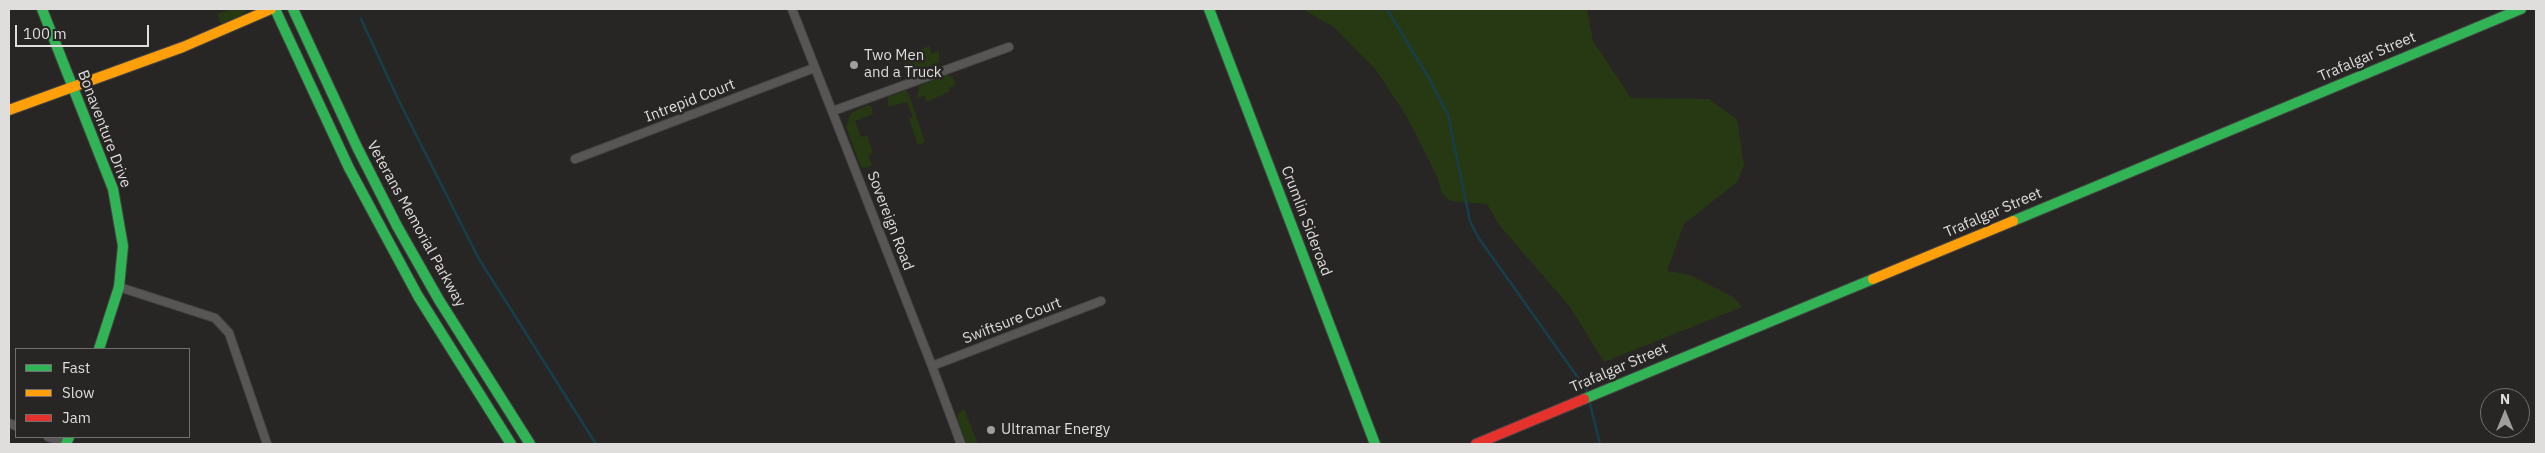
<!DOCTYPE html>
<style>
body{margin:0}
#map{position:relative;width:2545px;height:453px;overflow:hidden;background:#272625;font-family:"IBM Plex Sans",sans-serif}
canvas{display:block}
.frame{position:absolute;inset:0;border:10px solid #dfdedd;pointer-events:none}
.legend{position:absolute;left:15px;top:348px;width:175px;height:90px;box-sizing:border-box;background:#282624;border:1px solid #71706e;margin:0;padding:6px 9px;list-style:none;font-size:15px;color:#dfdedd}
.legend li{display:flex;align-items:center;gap:10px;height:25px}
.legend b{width:25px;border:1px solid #71706e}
.north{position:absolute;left:2480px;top:388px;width:50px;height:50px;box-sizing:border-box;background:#282624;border:1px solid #71706e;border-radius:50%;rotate:0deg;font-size:14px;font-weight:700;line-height:20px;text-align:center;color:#dfdedd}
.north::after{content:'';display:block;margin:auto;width:18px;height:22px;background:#9f9e9d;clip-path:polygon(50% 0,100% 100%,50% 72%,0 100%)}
.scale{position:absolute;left:15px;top:25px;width:134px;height:22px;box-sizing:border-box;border:2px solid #dfdedd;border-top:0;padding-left:6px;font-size:15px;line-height:18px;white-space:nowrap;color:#dfdedd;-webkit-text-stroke:4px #282624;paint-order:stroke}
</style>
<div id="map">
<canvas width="2545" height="453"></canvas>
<div class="frame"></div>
<ul class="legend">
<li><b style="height:6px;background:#30b455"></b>Fast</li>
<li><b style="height:6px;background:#ff9f0a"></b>Slow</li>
<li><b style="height:6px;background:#e5322d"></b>Jam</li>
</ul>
<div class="north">N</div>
<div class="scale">100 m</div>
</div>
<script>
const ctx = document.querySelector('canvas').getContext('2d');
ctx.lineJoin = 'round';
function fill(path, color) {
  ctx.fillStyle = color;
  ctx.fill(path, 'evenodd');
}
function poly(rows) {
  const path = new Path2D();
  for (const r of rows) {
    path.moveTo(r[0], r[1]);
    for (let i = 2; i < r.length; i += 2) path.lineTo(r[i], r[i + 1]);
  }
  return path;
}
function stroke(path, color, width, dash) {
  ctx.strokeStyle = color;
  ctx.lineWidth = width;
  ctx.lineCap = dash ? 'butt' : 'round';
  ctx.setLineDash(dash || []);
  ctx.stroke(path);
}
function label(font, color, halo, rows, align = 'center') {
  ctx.font = font + ' "IBM Plex Sans",sans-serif';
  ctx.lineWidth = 5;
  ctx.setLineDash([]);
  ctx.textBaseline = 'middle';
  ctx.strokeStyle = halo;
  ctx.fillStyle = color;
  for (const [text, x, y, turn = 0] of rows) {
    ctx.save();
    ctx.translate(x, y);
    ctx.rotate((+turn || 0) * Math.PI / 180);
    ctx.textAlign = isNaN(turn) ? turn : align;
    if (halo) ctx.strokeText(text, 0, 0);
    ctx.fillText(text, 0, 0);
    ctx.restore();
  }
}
fill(poly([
 [232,9,248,9,242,16,222,23,220,22,217,14],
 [1303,9,1587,9,1593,41,1631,98,1709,99,1737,119,1744,165,1737,182,1684,224,1667,271,1690,275,1733,297,1742,307,1604,362,1570,307,1500,226,1487,204,1450,201,1442,194,1437,176,1407,117,1376,70,1335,28],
 [929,46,931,54,939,51,939,62,915,72,908,69,906,64,914,60,911,53],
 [947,75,952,76,956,85,949,88,950,91,927,102,924,96,917,98,919,86],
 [906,90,908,92,925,142,918,145,909,119,913,117,907,102,888,107,888,97],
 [868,105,872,107,873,114,855,121,861,137,867,135,873,153,868,155,872,165,866,168,861,167,846,127,851,113],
 [964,409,978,444,967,444,957,418,959,413]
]), '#263912');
stroke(poly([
 [1387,9,1430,80,1448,115,1470,221,1478,237,1586,389,1588,395],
 [361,19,399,101,479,259,596,444],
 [1589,400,1600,444]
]), '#173f4b', 2.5);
const street = poly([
 [792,9,932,366,961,444],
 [833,111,1009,47],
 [575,159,814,68],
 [119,287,215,318,229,333,267,444],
 [932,366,1101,301],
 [9,423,16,426],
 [48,437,67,443]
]);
const fast = poly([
 [42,9,113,189,123,246,119,287,99,349],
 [275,9,349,168,418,296,511,444],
 [293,9,357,147,397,226,439,300,530,444],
 [1209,9,1375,444],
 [2013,221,2521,9],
 [1584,399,1873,279],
 [66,444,69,437]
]);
const slow = poly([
 [9,110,183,47,271,9],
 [1873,279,2013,221]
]);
const jam = poly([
 [1476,444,1584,399]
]);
stroke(street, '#454443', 10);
stroke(fast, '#454443', 12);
stroke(slow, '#454443', 12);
stroke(jam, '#454443', 12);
stroke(street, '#575655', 8);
stroke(fast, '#30b455', 10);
stroke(slow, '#ff9f0a', 10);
stroke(jam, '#e5322d', 10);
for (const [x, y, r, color] of [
 [854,65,5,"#9f9e9d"],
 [991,430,5,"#9f9e9d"]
]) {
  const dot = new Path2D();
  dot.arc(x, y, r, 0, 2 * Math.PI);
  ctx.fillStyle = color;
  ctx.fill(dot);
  stroke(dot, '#282624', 2);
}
label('15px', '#dfdedd', '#282624', [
 ["Two Men",864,56],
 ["and a Truck",864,73],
 ["Ultramar Energy",1001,430]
], 'left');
label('15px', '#dfdedd', '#282624', [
 ["Trafalgar Street",2367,57,-23],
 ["Intrepid Court",690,101,-21],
 ["Bonaventure Drive",104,129,69],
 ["Trafalgar Street",1993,213,-23],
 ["Sovereign Road",890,221,69],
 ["Crumlin Sideroad",1306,221,69],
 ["Veterans Memorial Parkway",416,224,61],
 ["Swiftsure Court",1012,321,-21],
 ["Trafalgar Street",1619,368,-23]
]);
</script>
